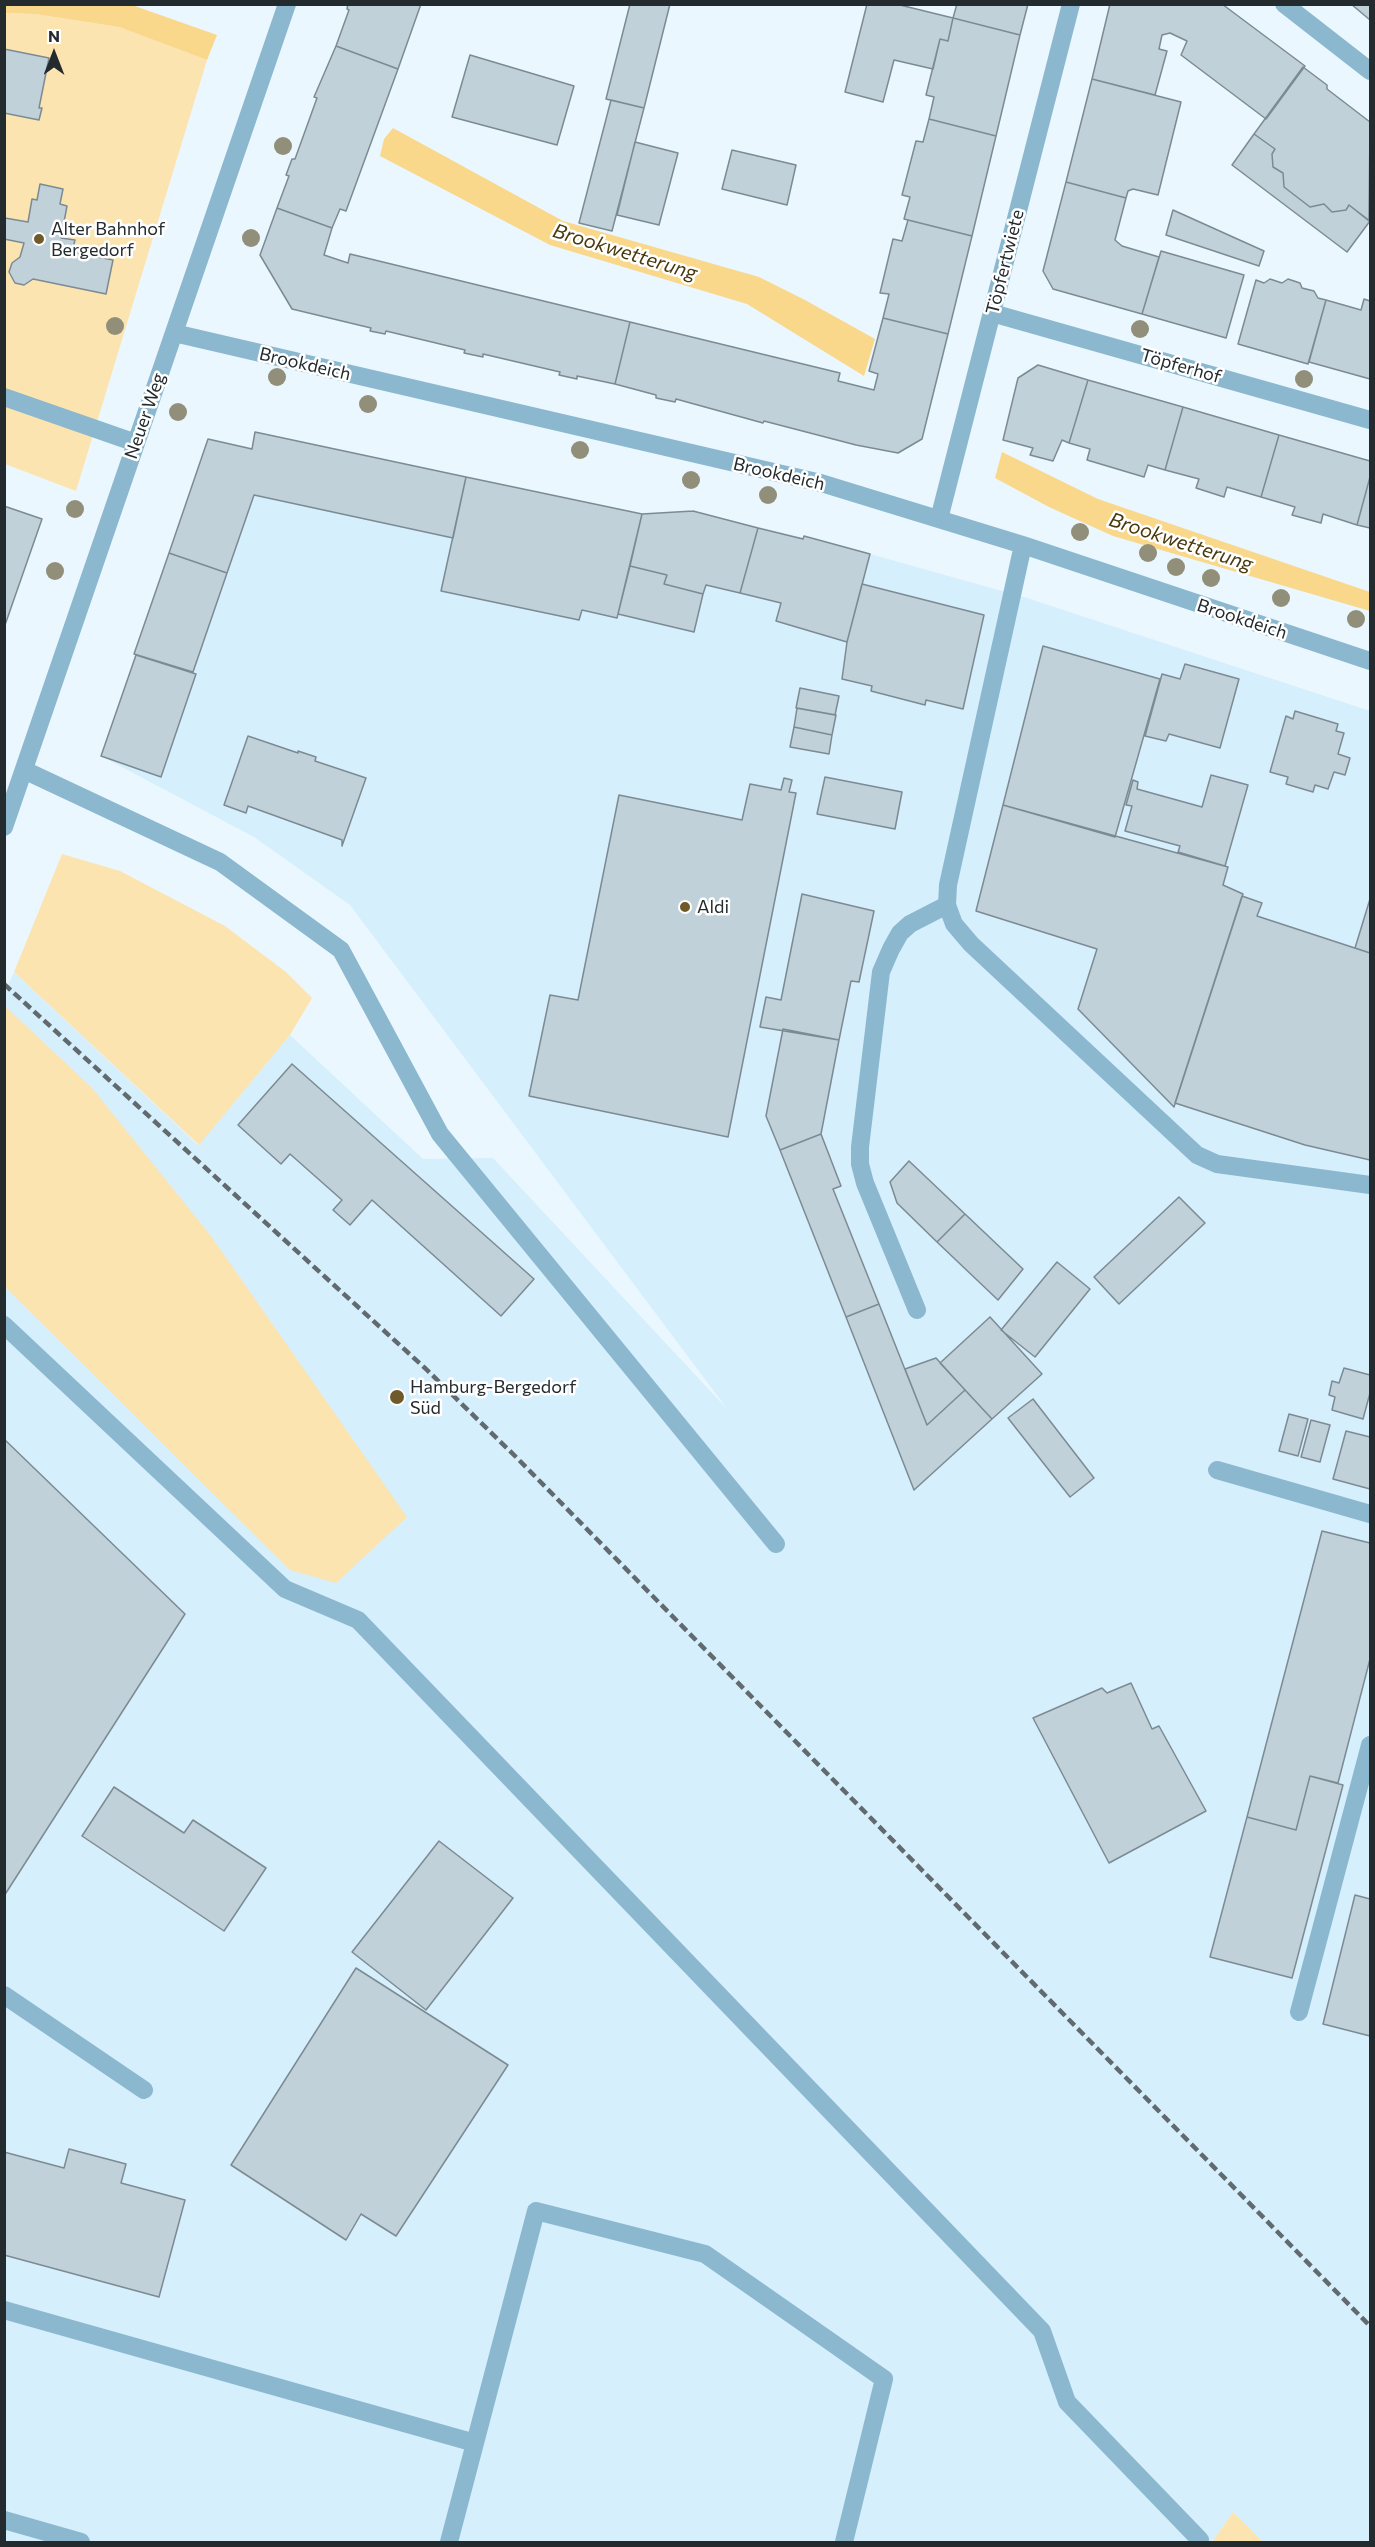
<!DOCTYPE html>
<meta charset="utf-8">
<style>
body{margin:0}
#map{position:relative;width:1375px;height:2547px;overflow:hidden;background:#eaf7fe;font-family:Commissioner,sans-serif}
canvas{display:block}
.frame{position:absolute;inset:0;border:6px solid #242b2e;pointer-events:none}
.north{position:absolute;left:24px;top:24px;width:60px;height:60px;-webkit-text-stroke:4px #fff;paint-order:stroke;rotate:0deg;font-size:16px;font-weight:700;line-height:24px;text-align:center;color:#242b2e}
.north::after{content:'';display:block;margin:auto;width:21px;height:27px;background:#242b2e;clip-path:polygon(50% 0,100% 100%,50% 72%,0 100%)}
</style>
<div id="map">
<canvas width="1375" height="2547"></canvas>
<div class="frame"></div>
<div class="north">N</div>
</div>
<script>
const ctx = document.querySelector('canvas').getContext('2d');
ctx.lineJoin = 'round';
function fill(path, color) {
  ctx.fillStyle = color;
  ctx.fill(path, 'evenodd');
}
function poly(rows) {
  const path = new Path2D();
  for (const r of rows) {
    path.moveTo(r[0], r[1]);
    for (let i = 2; i < r.length; i += 2) path.lineTo(r[i], r[i + 1]);
  }
  return path;
}
function stroke(path, color, width, dash) {
  ctx.strokeStyle = color;
  ctx.lineWidth = width;
  ctx.lineCap = dash ? 'butt' : 'round';
  ctx.setLineDash(dash || []);
  ctx.stroke(path);
}
function label(font, color, halo, rows, align = 'center') {
  ctx.font = font + ' Commissioner,sans-serif';
  ctx.lineWidth = 5;
  ctx.setLineDash([]);
  ctx.textBaseline = 'middle';
  ctx.strokeStyle = halo;
  ctx.fillStyle = color;
  for (const [text, x, y, turn = 0] of rows) {
    ctx.save();
    ctx.translate(x, y);
    ctx.rotate((+turn || 0) * Math.PI / 180);
    ctx.textAlign = isNaN(turn) ? turn : align;
    if (halo) ctx.strokeText(text, 0, 0);
    ctx.fillText(text, 0, 0);
    ctx.restore();
  }
}
fill(poly([
 [255,432,642,514,693,511,870,554,1027,598,1370,711,1370,2542,1263,2542,1233,2512,1212,2542,5,2542,4,994,14,972,198,1145,290,1035,423,1159,493,1158,728,1410,350,905,254,837,101,756,208,439,252,448]
]), '#d6effc');
fill(poly([
 [4,13,35,14,119,27,207,60,76,491,5,464],
 [62,854,120,871,225,926,286,972,312,998,290,1035,199,1145,14,972],
 [5,1006,92,1088,211,1236,407,1517,336,1583,290,1570,5,1287],
 [1233,2512,1263,2542,1212,2542]
]), '#fce4b1');
fill(poly([
 [5,4,132,5,217,35,207,60,119,27,35,14,5,13],
 [393,128,563,221,759,277,805,300,875,339,864,376,747,304,550,245,380,156,384,139],
 [1002,452,1098,499,1370,592,1370,611,1113,536,1049,507,995,478]
]), '#f9d78b');
const building = poly([
 [348,4,421,4,398,69,336,46,349,10,347,9,348,4],
 [630,4,670,4,644,108,606,99,630,4],
 [867,4,896,4,953,18,948,41,940,39,933,69,894,60,883,102,845,92,867,4],
 [957,4,1028,4,1020,35,953,18,957,4],
 [1110,4,1222,4,1305,66,1266,119,1181,55,1187,41,1170,33,1162,35,1159,49,1167,51,1155,95,1092,79,1110,4],
 [1351,4,1370,4,1370,20,1351,4],
 [953,18,1020,35,996,136,929,119,934,97,926,95,940,39,948,41,953,18],
 [336,46,398,69,346,211,340,209,332,228,277,208,289,176,286,175,292,159,295,159,317,98,314,97,336,46],
 [4,49,49,58,39,108,42,108,39,120,4,113,4,49],
 [470,55,574,86,557,145,452,117,470,55],
 [1303,67,1327,85,1327,89,1370,122,1369,221,1349,205,1346,210,1332,212,1324,204,1310,207,1284,187,1283,173,1273,167,1272,154,1275,149,1254,134,1303,67],
 [1092,79,1181,102,1158,195,1133,189,1128,191,1126,198,1066,182,1092,79],
 [611,100,644,108,612,231,579,223,611,100],
 [929,119,996,136,972,236,904,219,910,197,902,195,916,141,923,142,929,119],
 [1254,134,1275,149,1272,154,1273,167,1283,173,1284,187,1310,207,1324,204,1332,212,1346,210,1349,205,1370,221,1347,252,1232,165,1254,134],
 [635,142,678,153,659,225,617,215,635,142],
 [732,150,796,165,787,205,722,189,732,150],
 [1066,182,1126,198,1115,240,1122,246,1159,257,1142,314,1053,289,1043,271,1066,182],
 [40,184,63,189,60,204,67,206,61,238,75,240,72,252,113,260,106,294,33,279,24,285,15,283,9,272,12,263,20,257,24,243,4,239,5,218,28,222,32,199,37,200,40,184],
 [277,208,332,228,324,255,348,263,350,254,630,322,615,384,577,376,577,379,559,375,560,372,483,354,483,357,464,353,465,350,386,331,385,334,370,331,371,328,292,309,260,255,277,208],
 [1173,210,1264,251,1259,266,1166,235,1173,210],
 [908,220,972,236,948,334,883,318,889,294,880,293,893,239,902,241,908,220],
 [1161,251,1244,275,1226,338,1142,314,1161,251],
 [1270,279,1282,283,1288,279,1300,283,1302,288,1314,291,1318,298,1326,300,1308,364,1238,344,1256,280,1264,283,1270,279],
 [1364,299,1370,301,1370,379,1309,362,1326,300,1361,310,1364,299],
 [883,318,948,334,922,439,898,453,856,445,764,421,763,423,676,399,675,402,656,398,656,395,615,384,630,322,840,373,838,381,874,390,878,374,869,371,883,318],
 [1038,365,1088,380,1069,443,1062,440,1053,461,1030,455,1033,448,1003,440,1018,378,1038,365],
 [1088,380,1183,407,1165,470,1148,465,1144,477,1087,460,1090,449,1069,443,1088,380],
 [1183,407,1279,435,1261,497,1227,487,1224,497,1196,488,1199,479,1165,470,1183,407],
 [255,432,466,477,453,538,254,495,227,573,169,553,208,439,252,449,255,432],
 [1279,435,1370,461,1370,477,1357,525,1323,514,1321,523,1292,515,1295,507,1261,497,1279,435],
 [466,477,642,514,617,618,582,610,579,620,441,591,466,477],
 [1370,477,1370,528,1357,525,1370,477],
 [4,506,42,519,5,625,4,625,4,506],
 [693,511,758,528,740,593,706,585,703,594,664,584,667,575,630,566,642,514,693,511],
 [758,528,803,539,804,536,870,554,847,642,776,621,781,603,740,593,758,528],
 [169,553,227,573,193,672,134,654,169,553],
 [630,566,667,575,664,584,703,594,694,632,618,614,630,566],
 [862,584,984,615,963,709,926,700,925,705,871,691,872,686,842,679,847,642,862,584],
 [1043,646,1160,679,1115,837,1003,805,1043,646],
 [136,655,196,674,161,777,101,756,136,655],
 [1185,664,1239,679,1220,748,1169,734,1166,741,1145,736,1162,674,1180,679,1185,664],
 [800,688,839,696,835,715,796,708,800,688],
 [797,708,836,715,832,735,794,727,797,708],
 [1295,711,1338,724,1336,731,1344,733,1338,754,1350,758,1345,775,1334,772,1328,789,1315,785,1313,792,1286,784,1288,777,1270,772,1286,716,1293,719,1295,711],
 [794,727,832,735,829,754,790,747,794,727],
 [248,736,298,753,298,751,316,757,315,761,366,778,342,846,342,840,248,806,246,813,224,805,248,736],
 [1211,775,1248,785,1225,866,1178,852,1180,846,1125,831,1132,806,1126,805,1133,780,1138,782,1137,789,1202,807,1211,775],
 [825,777,902,792,895,829,817,814,825,777],
 [784,778,792,780,789,792,796,793,728,1137,529,1096,550,995,578,1000,619,795,742,820,750,784,781,790,784,778],
 [1003,805,1228,867,1223,885,1243,894,1174,1107,1078,1009,1097,949,976,911,1003,805],
 [802,894,874,911,859,982,851,981,839,1040,760,1027,766,997,781,1000,802,894],
 [1242,896,1262,903,1257,916,1370,953,1370,1160,1305,1145,1175,1103,1242,896],
 [1370,899,1370,953,1355,948,1370,899],
 [783,1029,839,1040,821,1134,780,1150,766,1116,783,1029],
 [292,1064,534,1279,501,1316,372,1200,350,1225,333,1210,342,1200,290,1154,281,1164,238,1125,292,1064],
 [821,1134,841,1186,833,1189,879,1304,846,1317,780,1150,821,1134],
 [909,1161,965,1214,937,1242,897,1203,890,1182,909,1161],
 [1179,1197,1205,1223,1119,1304,1094,1277,1179,1197],
 [965,1214,1023,1269,998,1300,937,1242,965,1214],
 [1057,1262,1090,1289,1035,1357,1001,1330,1057,1262],
 [879,1304,927,1425,965,1390,992,1419,914,1490,846,1317,879,1304],
 [990,1317,1042,1374,992,1419,940,1363,990,1317],
 [936,1358,965,1390,927,1425,905,1369,936,1358],
 [1344,1368,1370,1375,1370,1393,1363,1419,1332,1410,1335,1397,1329,1395,1332,1381,1339,1383,1344,1368],
 [1033,1399,1094,1478,1070,1497,1008,1418,1033,1399],
 [1289,1414,1308,1419,1298,1456,1279,1451,1289,1414],
 [1311,1420,1330,1425,1320,1462,1301,1457,1311,1420],
 [1346,1431,1370,1437,1370,1489,1333,1479,1346,1431],
 [4,1439,185,1614,4,1896,4,1439],
 [1322,1531,1370,1543,1370,1659,1338,1783,1310,1776,1296,1830,1247,1817,1322,1531],
 [1131,1683,1152,1729,1159,1726,1206,1811,1109,1863,1033,1718,1102,1688,1107,1693,1131,1683],
 [1310,1776,1343,1785,1292,1978,1210,1957,1247,1817,1296,1830,1310,1776],
 [114,1787,184,1833,193,1820,266,1868,224,1931,82,1836,114,1787],
 [439,1841,513,1898,426,2010,352,1952,439,1841],
 [1355,1895,1370,1899,1370,2036,1323,2024,1355,1895],
 [356,1968,508,2065,396,2236,361,2214,346,2240,231,2165,356,1968],
 [69,2149,126,2164,121,2183,185,2200,159,2297,4,2255,4,2152,64,2168,69,2149]
]);
fill(building, '#c0d1d9');
stroke(building, '#7c8b93', 1.5);
stroke(poly([
 [1284,4,1370,71],
 [992,313,1370,420],
 [174,333,821,483,1023,545,1370,661],
 [4,397,136,443],
 [939,519,1071,4],
 [1023,545,948,885,947,905,954,924,971,944,1197,1155,1217,1164,1370,1185],
 [24,770,220,862,341,950,440,1134,776,1544],
 [4,827,287,4],
 [917,1310,865,1183,860,1164,860,1147,881,972,891,949,900,933,910,924,947,905],
 [4,1325,285,1589,358,1620,1042,2331,1067,2402,1200,2540],
 [1217,1470,1370,1514],
 [4,1995,144,2090],
 [1299,2012,1370,1745],
 [4,2310,475,2443],
 [4,2520,81,2542],
 [449,2542,536,2211,705,2254,884,2379,844,2542]
]), '#8bb8ce', 18);
stroke(poly([
 [4,984,426,1369,516,1457,1370,2326]
]), '#616a6e', 4.5, [9, 4.5]);
ctx.fillStyle = '#918e79';
for (const [x, y] of [
 [283,146],
 [251,238],
 [115,326],
 [1140,329],
 [277,377],
 [1304,379],
 [368,404],
 [178,412],
 [580,450],
 [691,480],
 [768,495],
 [75,509],
 [1080,532],
 [1148,553],
 [1176,567],
 [55,571],
 [1211,578],
 [1281,598],
 [1356,619]
]) {
  ctx.beginPath();
  ctx.arc(x, y, 9, 0, 2 * Math.PI);
  ctx.fill();
}
for (const [x, y, r, color] of [
 [39,239,6,"#6f5a29"],
 [685,907,6,"#6f5a29"],
 [397,1397,8,"#6f5a29"]
]) {
  const dot = new Path2D();
  dot.arc(x, y, r, 0, 2 * Math.PI);
  ctx.fillStyle = color;
  ctx.fill(dot);
  stroke(dot, '#fff', 2);
}
label('18px', '#242b2e', '#fff', [
 ["Alter Bahnhof",51,229],
 ["Bergedorf",51,250],
 ["Aldi",697,907],
 ["Hamburg-Bergedorf",410,1387],
 ["Süd",410,1408]
], 'left');
label('18px', '#242b2e', '#fff', [
 ["Töpfertwiete",1005,262,-76],
 ["Brookdeich",305,364,13],
 ["Töpferhof",1181,366,16],
 ["Neuer Weg",145,416,-71],
 ["Brookdeich",779,474,13],
 ["Brookdeich",1242,619,18]
]);
label('italic 20px', '#4a390d', '#fff', [
 ["Brookwetterung",625,252,17],
 ["Brookwetterung",1181,542,18]
]);
</script>
